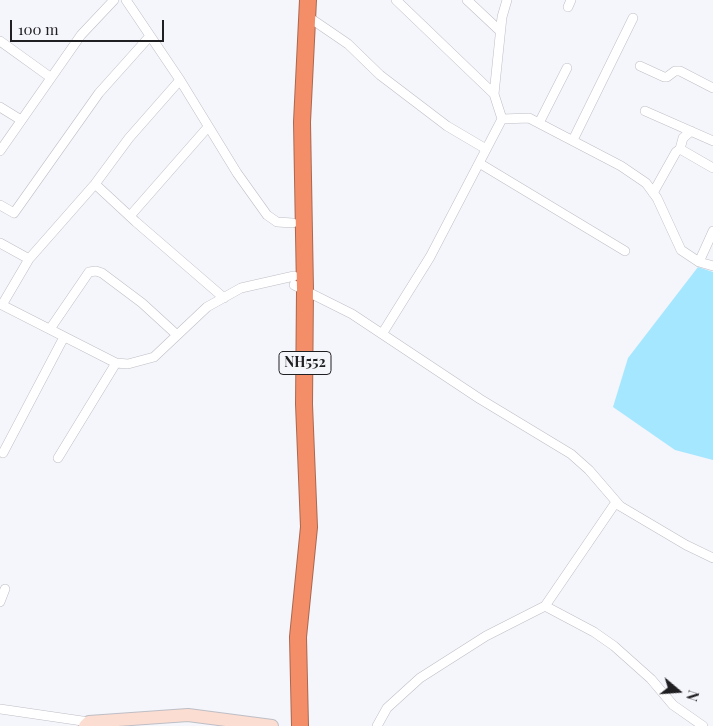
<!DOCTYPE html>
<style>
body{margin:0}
#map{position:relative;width:713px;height:726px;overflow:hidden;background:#f5f5fc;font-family:"Playfair Display",serif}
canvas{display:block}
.north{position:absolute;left:653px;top:666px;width:50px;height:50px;-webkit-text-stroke:4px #f5f5fc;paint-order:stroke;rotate:108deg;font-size:14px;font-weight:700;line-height:20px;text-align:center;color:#202022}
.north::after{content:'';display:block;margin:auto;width:18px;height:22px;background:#202022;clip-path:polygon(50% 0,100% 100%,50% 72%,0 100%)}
.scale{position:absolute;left:10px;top:20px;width:154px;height:22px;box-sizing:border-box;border:2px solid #202022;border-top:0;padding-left:6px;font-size:15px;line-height:18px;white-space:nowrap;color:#202022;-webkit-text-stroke:4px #f5f5fc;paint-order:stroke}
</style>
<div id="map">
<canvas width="713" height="726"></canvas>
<div class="north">N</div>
<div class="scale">100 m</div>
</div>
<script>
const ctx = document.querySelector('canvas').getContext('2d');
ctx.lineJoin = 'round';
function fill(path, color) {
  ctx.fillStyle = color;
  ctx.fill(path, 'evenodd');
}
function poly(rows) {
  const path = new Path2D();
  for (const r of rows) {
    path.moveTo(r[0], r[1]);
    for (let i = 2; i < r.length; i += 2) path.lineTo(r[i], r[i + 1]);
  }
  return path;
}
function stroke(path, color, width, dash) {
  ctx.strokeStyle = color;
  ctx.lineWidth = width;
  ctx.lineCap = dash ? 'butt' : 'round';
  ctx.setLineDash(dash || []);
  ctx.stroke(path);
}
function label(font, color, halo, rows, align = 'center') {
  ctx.font = font + ' "Playfair Display",serif';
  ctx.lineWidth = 4;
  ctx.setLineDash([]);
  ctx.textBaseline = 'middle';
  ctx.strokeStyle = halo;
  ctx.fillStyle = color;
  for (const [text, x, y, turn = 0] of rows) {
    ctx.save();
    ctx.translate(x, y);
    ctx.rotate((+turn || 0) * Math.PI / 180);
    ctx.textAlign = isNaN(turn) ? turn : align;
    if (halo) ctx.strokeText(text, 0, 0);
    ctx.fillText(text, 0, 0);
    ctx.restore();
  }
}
fill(poly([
 [698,267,713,272,713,460,675,450,613,407,628,358]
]), '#a5e7fe');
const street = poly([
 [126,0,180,80,237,173,267,215,277,222,293,223],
 [396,0,494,94],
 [467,0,500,31],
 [568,7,571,0],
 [307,16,348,44,380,75,447,126,486,149],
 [0,41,50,77],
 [640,66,664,77,667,77,675,71,680,71,713,88],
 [0,107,21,120],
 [645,111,713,141],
 [502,119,529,118,621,166,646,183,657,198,681,250,699,262,713,266],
 [539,123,567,68],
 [573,140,633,18],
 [680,149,683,138,691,131],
 [0,151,81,35,114,0],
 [479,163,625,251],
 [95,184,136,222,224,298],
 [653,193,676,152,680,149,713,168],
 [0,205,14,213,99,93,150,36],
 [130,216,208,127],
 [0,243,29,259],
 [699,262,713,231],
 [294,285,352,314,480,399,571,454,589,470,620,506,686,545,713,558],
 [0,304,116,363,128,364,154,357,207,307,241,288,294,276],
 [2,305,29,259,95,184,129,138,180,80],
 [50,329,89,272,96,271,102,273,142,303,177,335],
 [382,334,430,257,502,119,494,94,502,17,507,0],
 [3,453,64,337],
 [58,458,116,363],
 [0,602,5,589],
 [545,606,594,632,614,646,651,679,673,705,703,726],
 [0,709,89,722],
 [377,726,387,708,420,678,486,636,545,606,616,502]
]);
const secondary = poly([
 [85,726,89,722,188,715,272,726]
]);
const highway = poly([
 [300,726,298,637,309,527,304,404,305,290,302,122,308,0]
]);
stroke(street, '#bebec5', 10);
stroke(secondary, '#bebec5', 14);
stroke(highway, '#aa6850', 18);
stroke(street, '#fff', 9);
stroke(secondary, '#fcddd2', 12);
stroke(highway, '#f48e69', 16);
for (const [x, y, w] of [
 [305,363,52]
]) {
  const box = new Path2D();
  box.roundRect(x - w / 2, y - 11.5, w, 23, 4);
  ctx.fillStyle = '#f5f5fc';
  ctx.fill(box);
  stroke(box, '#202022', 1);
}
label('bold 14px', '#202022', null, [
 ["NH552",305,363]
]);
</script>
